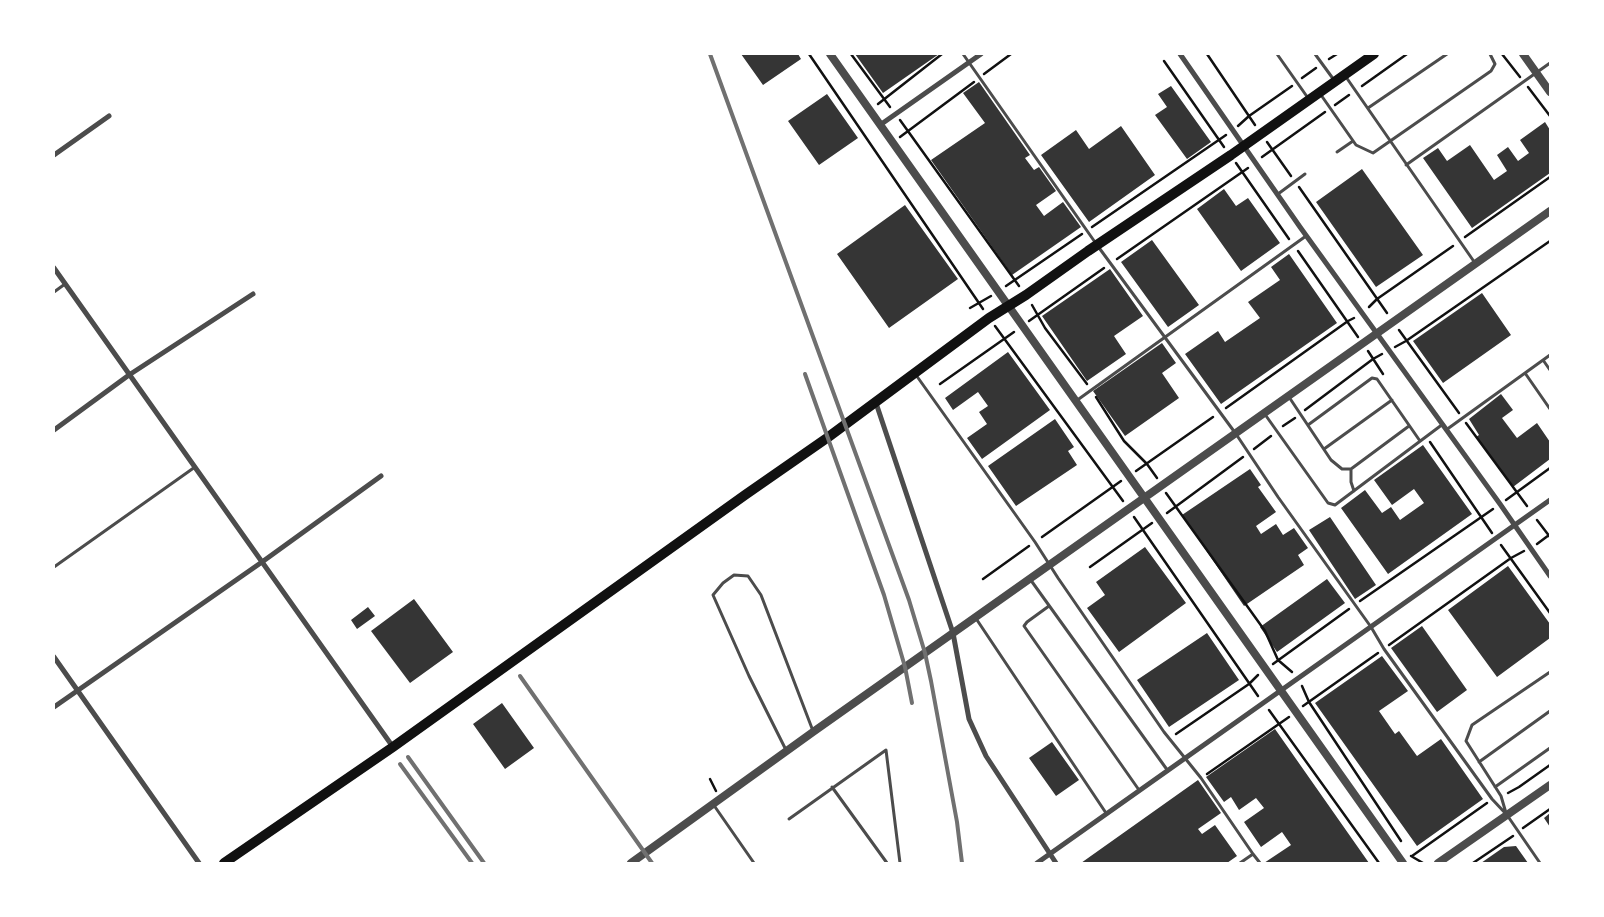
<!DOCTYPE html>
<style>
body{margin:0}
#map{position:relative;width:1604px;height:917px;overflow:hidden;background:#fff;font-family:"Fira Sans",sans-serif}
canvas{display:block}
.frame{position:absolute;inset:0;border:55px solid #fff;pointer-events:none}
</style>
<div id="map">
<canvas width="1604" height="917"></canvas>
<div class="frame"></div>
</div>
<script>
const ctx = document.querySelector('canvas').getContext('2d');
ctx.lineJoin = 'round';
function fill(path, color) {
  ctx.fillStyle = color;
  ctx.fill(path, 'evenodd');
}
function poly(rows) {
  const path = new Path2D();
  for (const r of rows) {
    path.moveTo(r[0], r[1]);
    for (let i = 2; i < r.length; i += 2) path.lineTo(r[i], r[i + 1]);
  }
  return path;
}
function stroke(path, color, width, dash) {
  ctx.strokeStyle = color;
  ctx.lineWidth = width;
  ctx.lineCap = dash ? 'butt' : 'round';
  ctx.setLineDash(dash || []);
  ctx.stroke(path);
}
fill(poly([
 [741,54,798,54,801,59,763,85],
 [855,54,939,54,883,93],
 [979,82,1030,155,1025,158,1034,170,1039,167,1056,191,1036,205,1044,216,1063,202,1081,227,1012,275,931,160,985,123,963,93],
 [1171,86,1211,142,1187,159,1155,115,1167,107,1158,94],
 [827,94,858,138,819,165,788,121],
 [1545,122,1550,130,1550,173,1472,228,1423,158,1438,148,1447,161,1470,145,1494,180,1507,171,1497,155,1508,147,1518,161,1529,153,1520,140],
 [1121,126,1155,175,1089,222,1041,155,1076,130,1089,149],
 [1362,169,1423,255,1376,287,1316,202],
 [1224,189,1236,206,1248,198,1280,243,1241,271,1197,209],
 [905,205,958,279,889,328,837,254],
 [1152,240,1199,305,1168,327,1121,262],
 [1289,254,1337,323,1221,404,1185,354,1218,331,1225,342,1260,318,1248,302,1280,280,1271,267],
 [1110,269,1143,316,1114,336,1126,354,1087,381,1042,316],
 [1482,293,1511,335,1443,383,1413,341],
 [1162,343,1176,363,1162,373,1179,398,1125,436,1093,391],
 [1008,352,1050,410,982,459,967,438,987,424,979,412,988,406,978,392,953,410,945,398],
 [1501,394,1513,410,1502,418,1517,438,1537,423,1550,442,1550,459,1513,487,1476,437,1479,435,1469,419],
 [1055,419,1074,447,1068,451,1077,465,1016,506,988,466],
 [1423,445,1472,514,1388,574,1341,508,1365,490,1382,513,1391,507,1400,520,1424,503,1414,489,1392,505,1374,480],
 [1250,469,1261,485,1258,487,1276,512,1256,526,1261,534,1276,524,1283,535,1294,528,1308,548,1298,555,1304,565,1244,606,1182,515],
 [1330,517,1376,585,1355,599,1309,530],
 [1145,547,1186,603,1119,652,1087,608,1105,595,1096,582],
 [1508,566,1550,624,1550,638,1497,677,1448,610],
 [1327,579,1345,603,1277,652,1260,627],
 [414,599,453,652,410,683,371,631],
 [368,607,375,616,357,629,351,620],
 [1422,626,1467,690,1437,712,1391,648],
 [1207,633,1239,680,1169,727,1137,680],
 [1382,656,1408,691,1379,711,1395,734,1399,731,1417,756,1441,739,1483,799,1417,846,1315,703],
 [502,703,534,748,505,769,473,724],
 [1275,729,1369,863,1264,863,1291,845,1282,832,1261,847,1244,822,1264,808,1256,798,1239,810,1231,797,1224,802,1206,777],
 [1052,742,1079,780,1056,796,1029,758],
 [1198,780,1221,813,1198,829,1202,834,1215,825,1237,856,1227,863,1081,863],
 [1550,813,1550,827,1544,818],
 [1516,846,1528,863,1481,863,1504,847]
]), '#353535');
stroke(poly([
 [809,54,983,309],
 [851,54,890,107],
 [1207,54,1255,125],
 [1502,54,1520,77],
 [1329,59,1337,54],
 [1164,61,1224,147],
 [984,74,1011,54],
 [1302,78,1316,68],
 [1362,86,1407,54],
 [1528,87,1550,116],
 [878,104,942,54],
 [1335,105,1349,95],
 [900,120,1019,286],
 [1238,126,1249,116,1292,86],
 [900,137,974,82],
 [1267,142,1291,176],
 [1262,157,1325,112],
 [1236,163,1289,239],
 [1299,187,1387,313],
 [1092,227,1226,135],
 [1465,237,1550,177],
 [1298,251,1358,337],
 [1117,259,1248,168],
 [1006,286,1082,234],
 [1032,305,1045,328,1087,384],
 [1369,307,1377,299,1453,246],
 [970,308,991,296],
 [1029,321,1104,268],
 [995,326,1123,501],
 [1399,330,1459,413],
 [1395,347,1406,341,1550,241],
 [1368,351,1383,374],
 [940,384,1014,332],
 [1096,397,1124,441,1147,464,1157,478],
 [1226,408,1348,321,1354,318],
 [1305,410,1373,359,1382,354],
 [1466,423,1527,506],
 [1283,426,1295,418],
 [1430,442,1492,533],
 [1254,449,1271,436],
 [1136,471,1213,417],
 [1166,493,1265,631,1278,660,1292,672],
 [1506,500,1550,468],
 [1167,513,1243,457],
 [1134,517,1258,696],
 [1537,520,1550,537],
 [1042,537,1121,481],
 [1537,544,1549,535],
 [1501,545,1550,613],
 [1090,567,1152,523],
 [983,579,1029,546],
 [1360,601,1493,509],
 [1389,645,1511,558,1524,551],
 [1273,664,1349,609],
 [1302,686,1309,702,1401,841],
 [1303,706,1378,653],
 [1269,710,1379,863],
 [1176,734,1249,684,1258,675],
 [1207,774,1289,717],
 [710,779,716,791],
 [1508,793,1519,787,1550,765],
 [1523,828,1550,809],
 [1411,856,1423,863],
 [1412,856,1487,803],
 [1473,863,1513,836]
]), '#111', 2.5);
stroke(poly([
 [963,54,1097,245,1236,434,1278,497,1371,627,1384,649,1492,799,1507,815,1540,863],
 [1277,54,1308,98],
 [1315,54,1334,80],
 [1346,77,1475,263],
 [1321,95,1356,145,1373,153,1491,71,1495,64,1490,54],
 [1368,108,1447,54],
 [1337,152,1353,141],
 [1406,165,1550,63],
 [1278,194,1305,174],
 [54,292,65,284],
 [1543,360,1550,370],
 [1525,373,1550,409],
 [916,375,1035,542,1058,578,1164,732,1201,778,1253,854,1240,863],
 [1289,397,1331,460,1342,469,1351,469,1409,426],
 [1076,401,1306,236],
 [1264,413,1328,503,1335,505,1443,424],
 [1308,425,1372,378,1377,379,1420,441],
 [1446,430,1550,355],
 [1324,449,1392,400],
 [1351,469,1351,482,1354,491],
 [54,567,195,467],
 [1030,579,1168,771],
 [1049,606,1027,622,1024,626,1139,790],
 [975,617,1106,813],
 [786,750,749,676,713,595,723,583,734,575,748,576,761,595,813,731],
 [1479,762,1550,711],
 [832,787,887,863],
 [1495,787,1550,748],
 [713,804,754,863],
 [1506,813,1501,796,1466,741,1472,725,1550,672],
 [789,819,886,750,900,863],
 [1253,854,1260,863]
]), '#4c4c4c', 3);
stroke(poly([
 [1180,54,1300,227,1500,504,1550,576],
 [880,125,981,54],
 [54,155,109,116],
 [54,268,393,747],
 [876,403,953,633,969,719,986,756,1056,863],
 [54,430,129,375,253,294],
 [54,657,199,863],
 [54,707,262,562,381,476],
 [1037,863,1550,500]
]), '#4c4c4c', 5);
stroke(poly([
 [830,54,1403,863],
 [1523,54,1550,92],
 [631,863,813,732,1550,211],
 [1438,863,1550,785]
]), '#4c4c4c', 8);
stroke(poly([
 [224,863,393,747,745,495,827,438,989,318,1026,295,1088,251,1231,155,1374,54]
]), '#111', 10);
stroke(poly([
 [710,54,909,600,925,653,931,681,957,822,962,863],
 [805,374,884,595,905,667,912,703],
 [520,676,652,863],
 [408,757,484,863],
 [400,764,472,863]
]), '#707070', 4);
</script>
